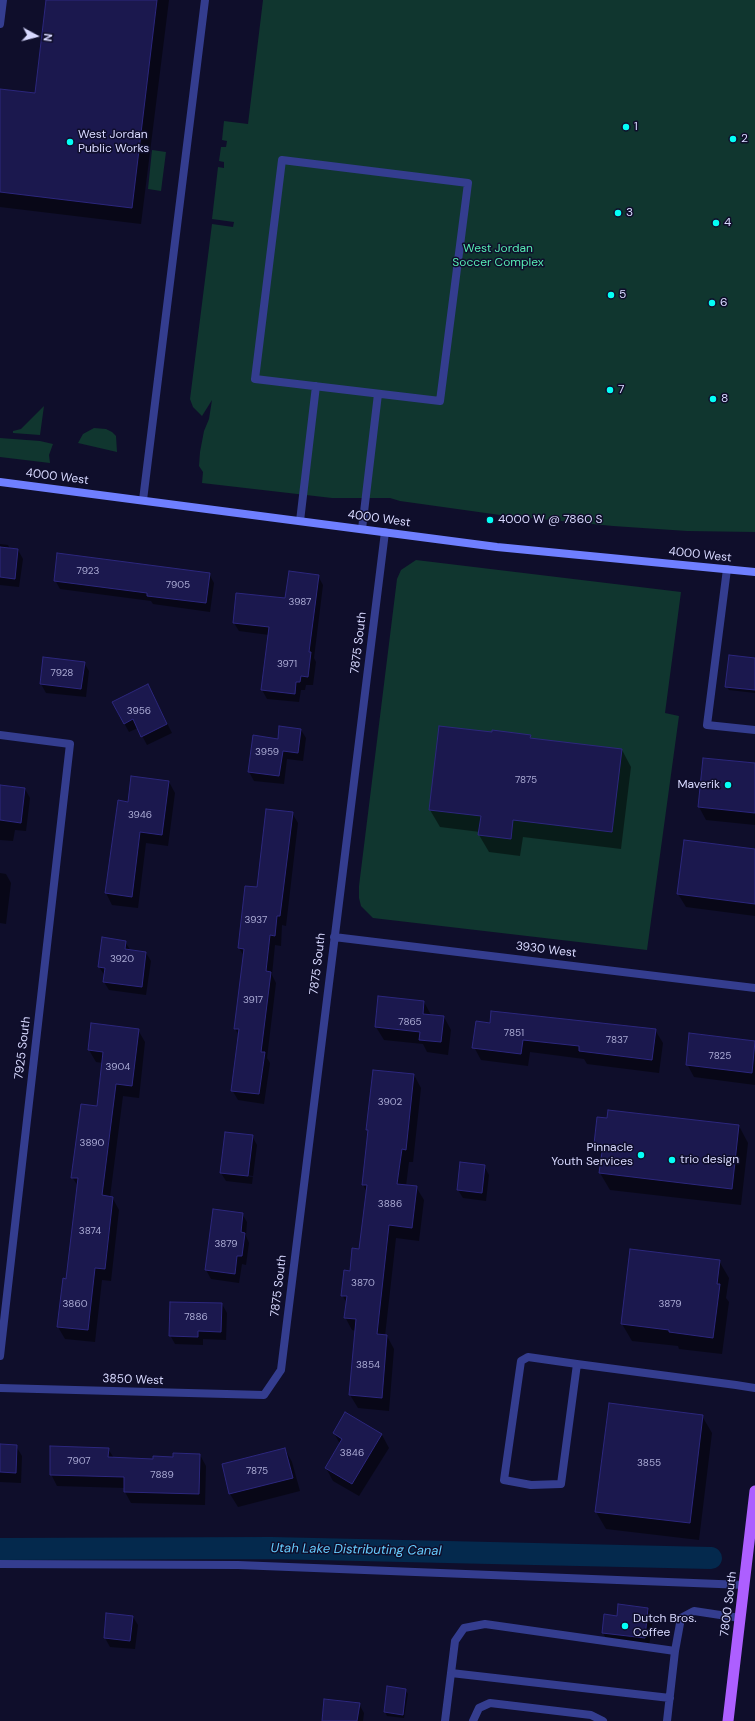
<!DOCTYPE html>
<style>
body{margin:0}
#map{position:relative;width:755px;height:1721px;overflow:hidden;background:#0f0e2b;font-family:"DM Sans",sans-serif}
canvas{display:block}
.north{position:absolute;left:16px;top:16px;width:40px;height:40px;-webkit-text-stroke:3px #0f0e2b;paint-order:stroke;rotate:97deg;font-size:11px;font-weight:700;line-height:16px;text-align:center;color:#d8d9ff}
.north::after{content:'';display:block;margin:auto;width:14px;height:18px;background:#d8d9ff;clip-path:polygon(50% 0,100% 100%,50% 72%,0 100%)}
</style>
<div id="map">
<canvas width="755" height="1721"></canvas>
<div class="north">N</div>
</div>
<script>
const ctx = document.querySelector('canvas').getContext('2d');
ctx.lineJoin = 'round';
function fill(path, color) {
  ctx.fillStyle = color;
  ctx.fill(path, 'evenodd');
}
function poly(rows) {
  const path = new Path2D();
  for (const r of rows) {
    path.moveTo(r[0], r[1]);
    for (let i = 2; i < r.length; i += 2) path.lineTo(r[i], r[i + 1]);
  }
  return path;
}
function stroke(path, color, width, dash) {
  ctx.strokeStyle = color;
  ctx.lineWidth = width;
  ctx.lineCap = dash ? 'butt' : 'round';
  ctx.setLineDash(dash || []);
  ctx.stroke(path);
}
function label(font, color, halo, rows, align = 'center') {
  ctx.font = font + ' "DM Sans",sans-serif';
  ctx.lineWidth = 3;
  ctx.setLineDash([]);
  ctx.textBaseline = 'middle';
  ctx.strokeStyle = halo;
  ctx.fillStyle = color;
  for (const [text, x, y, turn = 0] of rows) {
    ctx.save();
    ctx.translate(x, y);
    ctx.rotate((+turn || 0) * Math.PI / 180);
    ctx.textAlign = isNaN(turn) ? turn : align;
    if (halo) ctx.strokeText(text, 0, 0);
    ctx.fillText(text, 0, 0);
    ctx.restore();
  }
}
fill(poly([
 [263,0,755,0,755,532,687,531,613,526,500,515,400,501,390,498,332,498,202,483,203,472,199,466,200,452,204,431,209,419,212,400,202,416,193,407,190,399,212,224,233,227,234,222,212,219,218,167,224,168,224,162,219,161,221,147,226,147,227,141,222,140,224,121,248,124],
 [152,150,166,152,161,191,148,189],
 [44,406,40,435,13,433,13,431,21,429],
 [94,428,106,429,112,432,116,436,117,452,78,443,83,434],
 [0,438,40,441,53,444,49,455,50,463,0,457],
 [416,560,681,592,665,713,679,716,647,950,373,918,361,906,359,898,359,886,397,579,401,570]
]), '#10362f');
fill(poly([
 [47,0,169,0,141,224,0,207,0,90,36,94],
 [0,544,8,545,10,549,18,550,23,559,19,587,0,585],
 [209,574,214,583,210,612,153,604,151,601,60,589,55,580],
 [318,576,323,585,314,658,316,662,313,685,306,685,305,690,301,690,299,702,267,699,262,690,269,635,239,631,234,623,286,599],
 [755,659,755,693,729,690,726,686],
 [84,663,89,671,86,697,46,693,41,684],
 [152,694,172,733,147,745,138,728,129,732,124,723],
 [301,730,306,738,303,761,287,759,284,784,254,781,249,772,278,740],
 [530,736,532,739,622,750,631,767,621,849,523,837,520,856,489,852,479,835,480,832,440,827,430,810],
 [755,764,755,825,706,820,699,807],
 [169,782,175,793,168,846,146,843,138,908,112,905,106,893,119,801,129,803],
 [25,789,30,798,26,831,15,830,13,841,0,840,0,792],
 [292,813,298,823,286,926,282,925,281,946,275,945,272,975,276,983,267,1058,270,1063,264,1104,238,1100,232,1090,239,1035,235,1029,244,956,239,948,258,888],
 [685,841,755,850,755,916,686,907,678,894],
 [0,873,6,874,11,883,6,924,0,923],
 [125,942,131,951,146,953,151,961,146,995,109,990,104,982,105,976,99,967],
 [424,1002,431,1015,444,1017,451,1030,448,1055,427,1052,423,1044,384,1040,376,1027],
 [477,1022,655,1030,663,1043,659,1073,587,1064,584,1059,530,1052,528,1066,481,1060,474,1047],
 [92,1024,138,1030,145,1042,139,1098,123,1096,110,1197,112,1197,119,1210,111,1281,102,1280,95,1342,65,1339,58,1327,67,1280,78,1186,72,1177,98,1107,103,1063,96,1062,89,1050],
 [690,1034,755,1042,755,1085,694,1077,687,1064],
 [414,1075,421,1088,413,1162,409,1162,406,1186,416,1187,424,1200,419,1241,396,1238,385,1336,387,1336,394,1349,389,1411,358,1408,350,1395,356,1331,352,1330,345,1317,347,1303,342,1295,360,1250,367,1192,363,1185,369,1133,367,1129],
 [739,1126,748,1143,741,1205,610,1190,600,1173,602,1156,595,1144],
 [252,1136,257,1145,252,1184,226,1181,221,1173],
 [226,1172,253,1176,253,1177,226,1174],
 [484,1166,489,1175,486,1201,463,1198,458,1190],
 [242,1214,247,1222,246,1236,249,1243,246,1265,242,1264,239,1283,211,1279,206,1270],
 [631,1250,719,1261,729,1278,726,1298,729,1302,722,1354,679,1349,678,1346,632,1341,622,1324],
 [222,1304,227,1313,226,1340,203,1339,203,1345,175,1344,170,1335],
 [346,1413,382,1435,389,1448,359,1496,333,1481,326,1468,340,1444,334,1433],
 [702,1416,712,1433,699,1540,606,1529,596,1512],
 [0,1445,16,1446,22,1456,21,1483,0,1482],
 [108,1449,114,1458,154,1460,200,1455,206,1466,205,1505,131,1503,125,1492,125,1488,57,1486,51,1474],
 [285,1449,292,1462,300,1491,238,1507,230,1494,223,1465],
 [648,1609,653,1618,649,1647,608,1642,603,1633],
 [133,1617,138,1625,135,1649,110,1647,105,1638],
 [405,1690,408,1694,404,1718,387,1716,385,1712],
 [359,1704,364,1713,363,1721,323,1721]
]), '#0007');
stroke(poly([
 [0,1549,271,1548,711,1558]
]), '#04294d', 22);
const building = poly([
 [46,0,157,0,132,208,0,192,0,89,35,93,46,0],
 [0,547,18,549,15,579,0,577,0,547],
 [57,553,210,573,206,603,147,596,147,593,54,581,57,553],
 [289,571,319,575,309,652,311,652,308,677,301,676,300,682,296,682,295,694,261,690,269,627,233,623,236,593,285,598,289,571],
 [729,655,755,658,755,690,725,687,729,655],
 [43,657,85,662,81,689,40,684,43,657],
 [148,684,167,724,141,737,133,719,124,724,112,702,148,684],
 [279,726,301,729,298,753,283,751,279,776,248,772,253,735,278,739,279,726],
 [439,726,492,732,492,730,531,735,530,738,622,749,612,832,513,820,511,839,478,835,481,816,429,810,439,726],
 [703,758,755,763,755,813,698,807,703,758],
 [131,776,169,781,162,835,140,832,132,897,105,893,118,800,128,802,131,776],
 [0,785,25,788,21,823,0,820,0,785],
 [266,809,293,812,280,916,277,916,275,936,270,935,266,971,271,972,261,1052,265,1052,259,1094,231,1091,239,1029,234,1029,244,949,238,948,245,886,257,887,266,809],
 [684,840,755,849,755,904,677,894,684,840],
 [102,937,126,941,125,949,146,952,142,987,103,982,105,968,98,967,102,937],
 [378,996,424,1001,423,1014,444,1016,441,1042,419,1040,420,1032,375,1027,378,996],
 [491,1011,656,1029,652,1060,579,1051,579,1046,523,1040,521,1054,472,1048,476,1021,490,1023,491,1011],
 [91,1023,139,1029,132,1086,116,1084,102,1195,113,1197,105,1269,95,1268,88,1330,57,1327,63,1278,66,1279,78,1178,71,1178,81,1104,97,1106,103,1052,88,1050,91,1023],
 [689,1033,755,1041,752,1073,686,1065,689,1033],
 [373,1070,414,1074,406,1150,402,1149,397,1184,417,1186,412,1228,389,1225,377,1334,387,1335,382,1398,349,1395,356,1319,344,1318,347,1296,341,1296,344,1270,350,1271,352,1248,359,1249,367,1185,362,1185,368,1130,366,1130,373,1070],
 [608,1110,739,1125,732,1189,599,1173,603,1145,594,1144,597,1117,607,1118,608,1110],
 [225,1132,253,1135,248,1176,220,1173,225,1132],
 [460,1162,485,1165,482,1193,457,1190,460,1162],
 [213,1209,243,1213,241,1232,245,1233,242,1256,237,1256,235,1274,205,1270,213,1209],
 [630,1249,720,1260,717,1284,720,1284,713,1338,669,1332,669,1330,621,1324,630,1249],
 [170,1302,222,1303,221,1332,198,1331,198,1337,169,1336,170,1302],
 [609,1403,703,1415,690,1523,595,1512,609,1403],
 [345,1412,382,1434,352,1484,325,1468,342,1439,333,1433,345,1412],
 [0,1444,17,1445,16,1473,0,1472,0,1444],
 [50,1446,109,1448,108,1457,153,1459,153,1456,173,1457,173,1453,200,1454,199,1494,124,1492,124,1477,50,1475,50,1446],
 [285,1448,293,1478,229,1494,222,1464,285,1448],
 [618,1604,648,1608,645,1638,602,1633,604,1614,617,1616,618,1604],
 [106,1613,133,1616,130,1641,104,1638,106,1613],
 [387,1686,406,1689,403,1715,384,1712,387,1686],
 [324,1699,360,1703,357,1721,322,1721,324,1699]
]);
fill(building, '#1b184e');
stroke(building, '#2c277d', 1);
stroke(poly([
 [0,24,3,0],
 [282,160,468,183,440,401,255,379,282,160],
 [143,500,205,0],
 [300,521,316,386],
 [362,529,378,394],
 [727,569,707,725,755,730],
 [577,1364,561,1484,531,1485,504,1480,521,1361,528,1357,577,1364,736,1385,755,1388],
 [0,1564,238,1565,744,1585],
 [451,1673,455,1641,464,1628,485,1624,675,1651],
 [445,1721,451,1673,670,1698],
 [473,1721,479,1708,490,1703,591,1715,603,1721],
 [667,1721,675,1651,681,1618,694,1611,740,1618]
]), '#343d8f', 8);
stroke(poly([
 [0,735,70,744,0,1356],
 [334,937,755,988],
 [0,1388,264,1395,281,1370,385,532]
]), '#343d8f', 8);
stroke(poly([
 [0,482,497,547,755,572]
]), '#6f7fff', 8);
stroke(poly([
 [728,1721,755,1491]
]), '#ad5fff', 11);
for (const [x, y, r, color] of [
 [626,127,4,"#04fff6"],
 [733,139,4,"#04fff6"],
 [70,142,4,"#04fff6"],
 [618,213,4,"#04fff6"],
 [716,223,4,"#04fff6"],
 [611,295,4,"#04fff6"],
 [712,303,4,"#04fff6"],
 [610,390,4,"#04fff6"],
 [713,399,4,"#04fff6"],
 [490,520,4,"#04fff6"],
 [728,785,4,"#04fff6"],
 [641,1155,4,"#04fff6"],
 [672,1160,4,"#04fff6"],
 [625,1626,4,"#04fff6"]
]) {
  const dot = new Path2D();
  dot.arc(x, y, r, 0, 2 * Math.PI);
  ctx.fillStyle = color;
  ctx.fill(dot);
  stroke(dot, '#0f0e2b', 1.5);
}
label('10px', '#a9a9d3', null, [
 ["7923",88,571],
 ["7905",178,585],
 ["3987",300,602],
 ["3971",287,664],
 ["7928",62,673],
 ["3956",139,711],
 ["3959",267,752],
 ["7875",526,780],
 ["3946",140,815],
 ["3937",256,920],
 ["3920",122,959],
 ["3917",253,1000],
 ["7865",410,1022],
 ["7851",514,1033],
 ["7837",617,1040],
 ["7825",720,1056],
 ["3904",118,1067],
 ["3902",390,1102],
 ["3890",92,1143],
 ["3886",390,1204],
 ["3874",90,1231],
 ["3879",226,1244],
 ["3870",363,1283],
 ["3860",75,1304],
 ["3879",670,1304],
 ["7886",196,1317],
 ["3854",368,1365],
 ["3846",352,1453],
 ["7907",79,1461],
 ["3855",649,1463],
 ["7875",257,1471],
 ["7889",162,1475]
]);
label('12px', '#d8d9ff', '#0f0e2b', [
 ["1",634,127],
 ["West Jordan",78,135],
 ["Public Works",78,149],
 ["2",741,139],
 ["3",626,213],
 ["4",724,223],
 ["5",619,295],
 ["6",720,303],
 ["7",618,390],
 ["8",721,399],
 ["4000 W @ 7860 S",498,520],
 ["Maverik",720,785,"right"],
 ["Pinnacle",633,1148,"right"],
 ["Youth Services",633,1162,"right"],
 ["trio design",680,1160],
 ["Dutch Bros.",633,1619],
 ["Coffee",633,1633]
], 'left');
label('12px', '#56edb3', '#0f0e2b', [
 ["West Jordan",498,249],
 ["Soccer Complex",498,263]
]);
label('12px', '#d8d9ff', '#0f0e2b', [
 ["4000 West",57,477,7],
 ["4000 West",379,519,8],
 ["4000 West",700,555,6],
 ["7875 South",359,643,-83],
 ["3930 West",546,950,7],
 ["7875 South",318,964,-83],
 ["7925 South",23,1048,-83],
 ["7875 South",279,1286,-83],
 ["3850 West",133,1380,2],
 ["7800 South",729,1604,-83]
]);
label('italic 13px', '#66cdff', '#0f0e2b', [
 ["Utah Lake Distributing Canal",356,1550,1]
]);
</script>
